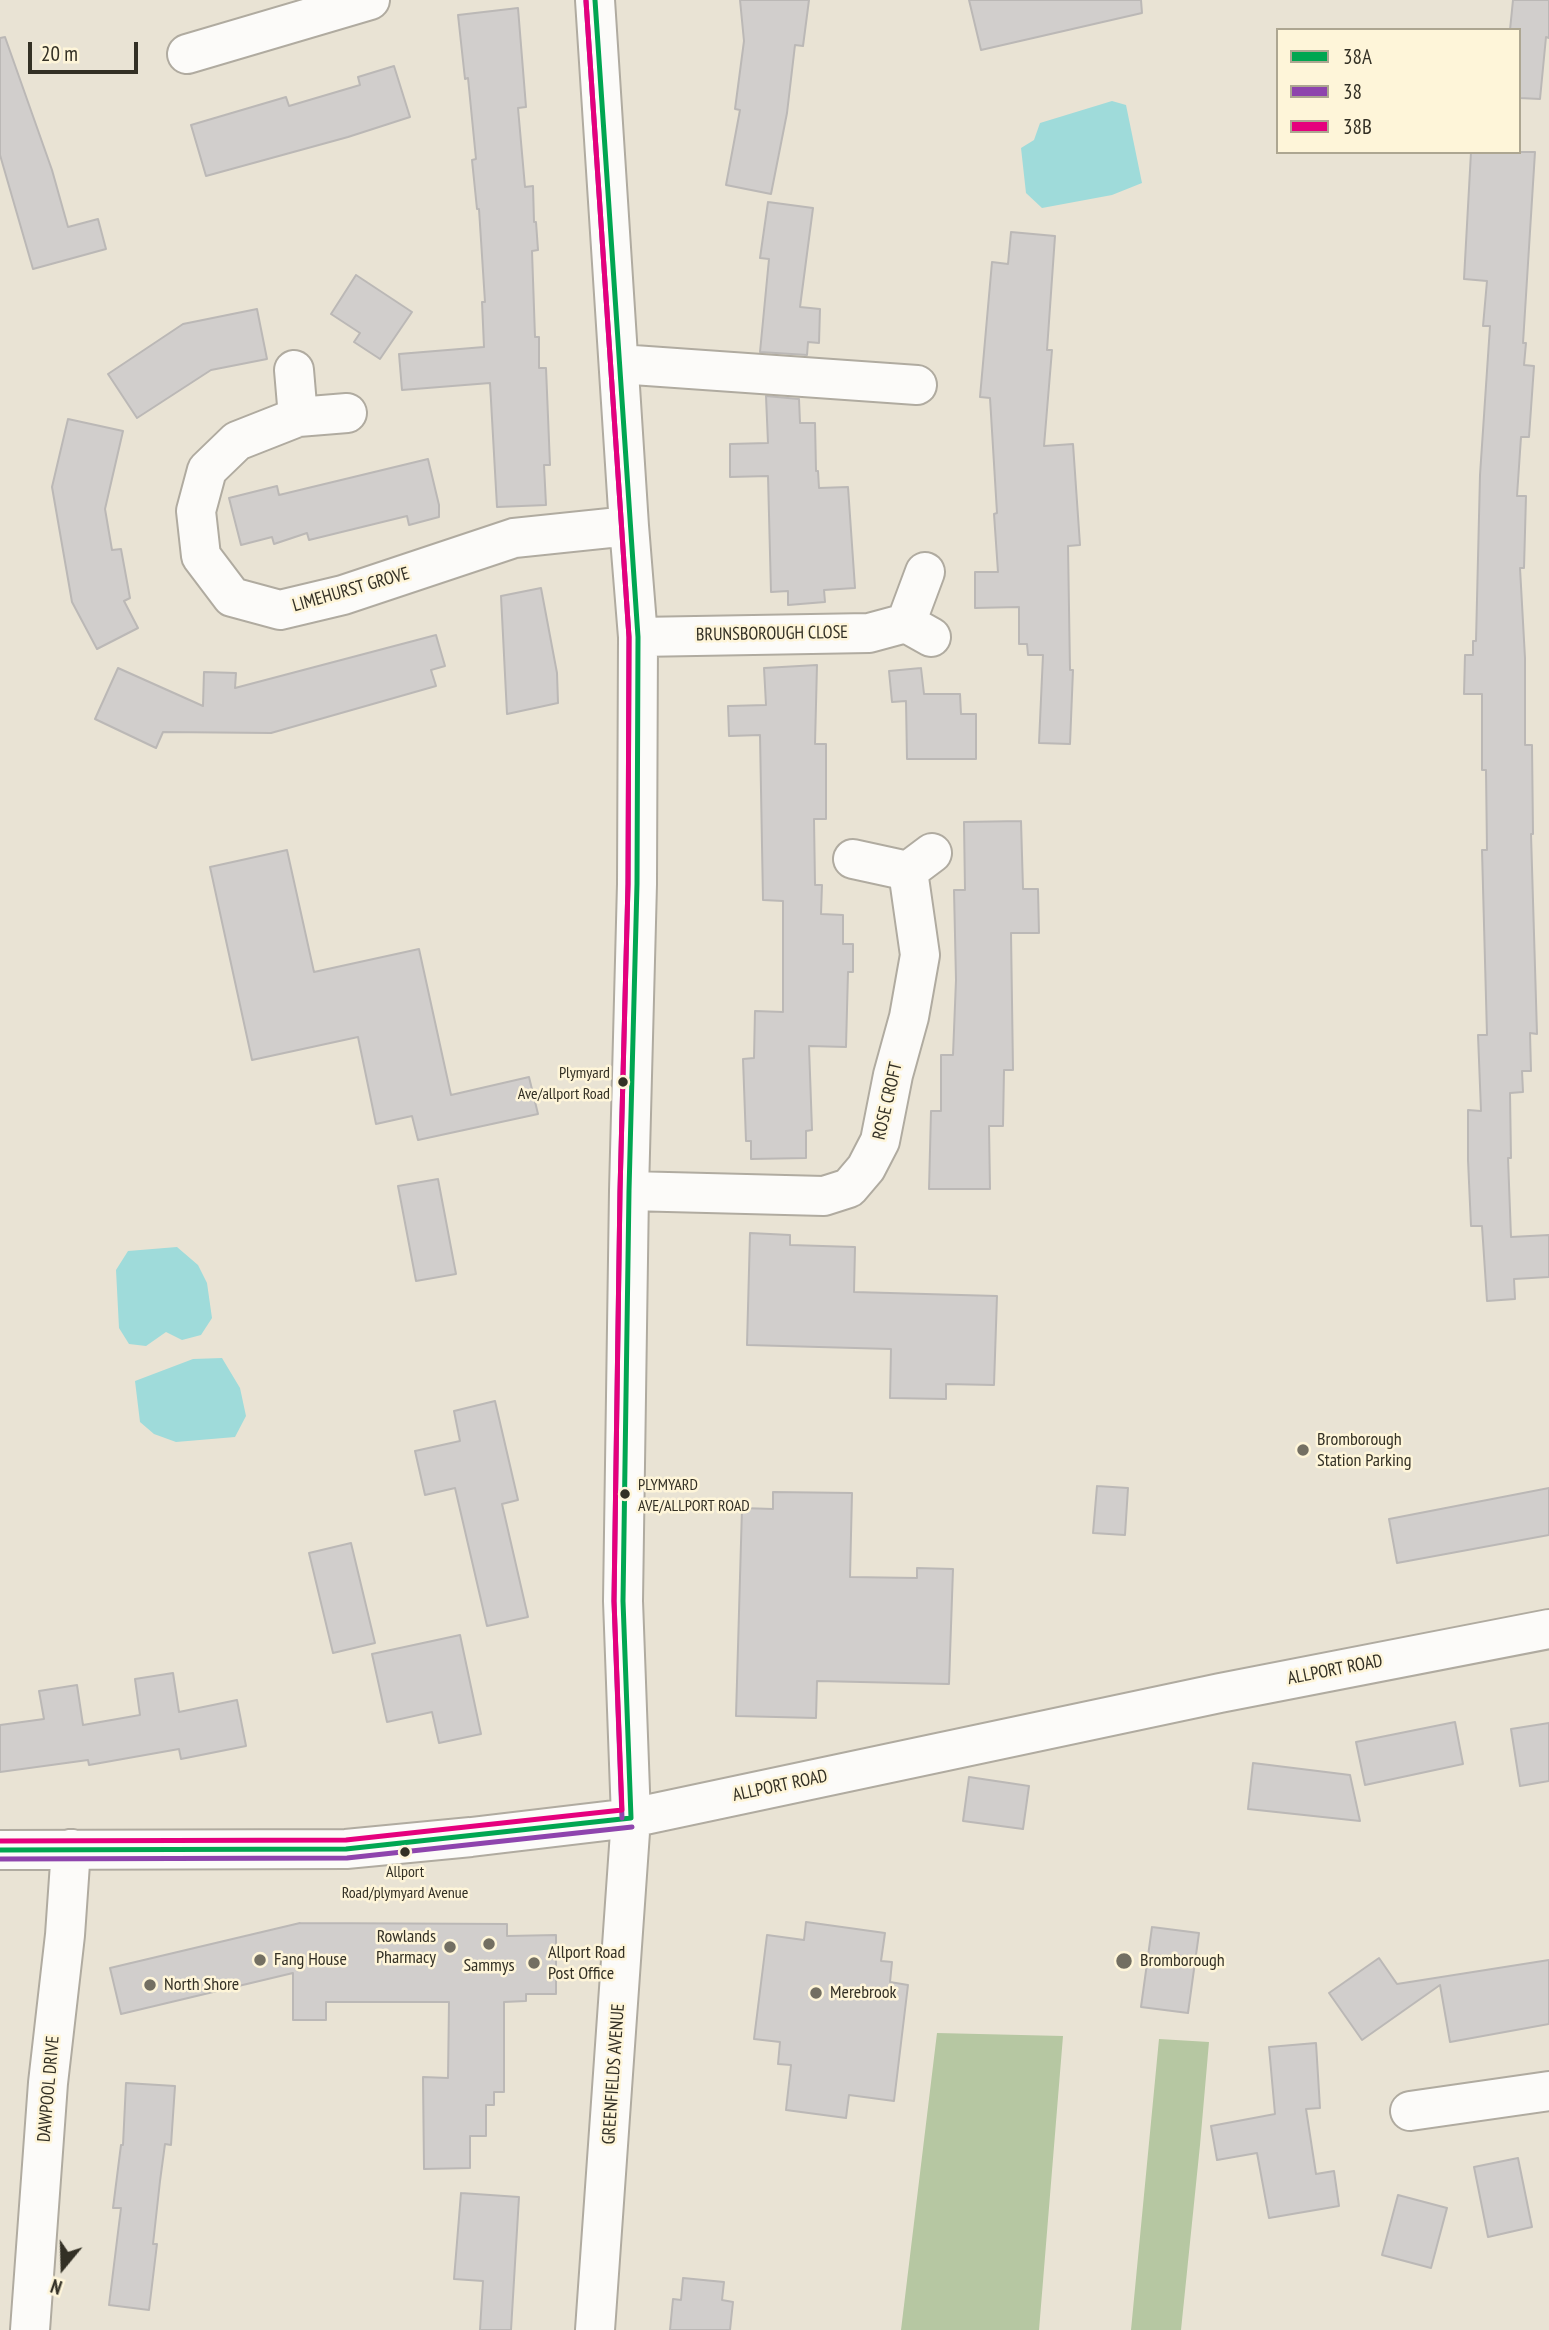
<!DOCTYPE html>
<style>
body{margin:0}
#map{position:relative;width:1549px;height:2330px;overflow:hidden;background:#e9e3d4;font-family:"PT Sans Narrow",sans-serif}
canvas{display:block}
.legend{position:absolute;left:1276px;top:28px;width:245px;height:126px;box-sizing:border-box;background:#fef5d9;border:2px solid #ada691;margin:0;padding:9px 12px;list-style:none;font-size:21px;color:#333025}
.legend li{display:flex;align-items:center;gap:14px;height:35px}
.legend b{width:35px;border:2px solid #ada691}
.north{position:absolute;left:28px;top:2232px;width:70px;height:70px;-webkit-text-stroke:5px #fef5d9;paint-order:stroke;rotate:199deg;font-size:19px;font-weight:700;line-height:28px;text-align:center;color:#333025}
.north::after{content:'';display:block;margin:auto;width:24px;height:32px;background:#333025;clip-path:polygon(50% 0,100% 100%,50% 72%,0 100%)}
.scale{position:absolute;left:28px;top:42px;width:110px;height:32px;box-sizing:border-box;border:4px solid #333025;border-top:0;padding-left:9px;font-size:21px;line-height:24px;white-space:nowrap;color:#333025;-webkit-text-stroke:5px #fef5d9;paint-order:stroke}
</style>
<div id="map">
<canvas width="1549" height="2330"></canvas>
<ul class="legend">
<li><b style="height:9px;background:#00a651"></b>38A</li>
<li><b style="height:9px;background:#8e44ad"></b>38</li>
<li><b style="height:9px;background:#e5007d"></b>38B</li>
</ul>
<div class="north">N</div>
<div class="scale">20 m</div>
</div>
<script>
const ctx = document.querySelector('canvas').getContext('2d');
ctx.lineJoin = 'round';
function fill(path, color) {
  ctx.fillStyle = color;
  ctx.fill(path, 'evenodd');
}
function poly(rows) {
  const path = new Path2D();
  for (const r of rows) {
    path.moveTo(r[0], r[1]);
    for (let i = 2; i < r.length; i += 2) path.lineTo(r[i], r[i + 1]);
  }
  return path;
}
function stroke(path, color, width, dash) {
  ctx.strokeStyle = color;
  ctx.lineWidth = width;
  ctx.lineCap = dash ? 'butt' : 'round';
  ctx.setLineDash(dash || []);
  ctx.stroke(path);
}
function label(font, color, halo, rows, align = 'center') {
  ctx.font = font + ' "PT Sans Narrow",sans-serif';
  ctx.lineWidth = 5;
  ctx.setLineDash([]);
  ctx.textBaseline = 'middle';
  ctx.strokeStyle = halo;
  ctx.fillStyle = color;
  for (const [text, x, y, turn = 0] of rows) {
    ctx.save();
    ctx.translate(x, y);
    ctx.rotate((+turn || 0) * Math.PI / 180);
    ctx.textAlign = isNaN(turn) ? turn : align;
    if (halo) ctx.strokeText(text, 0, 0);
    ctx.fillText(text, 0, 0);
    ctx.restore();
  }
}
fill(poly([
 [937,2033,1063,2036,1039,2330,901,2330],
 [1159,2039,1209,2042,1200,2145,1181,2330,1131,2330]
]), '#b6c7a2');
fill(poly([
 [1112,101,1126,105,1142,183,1112,195,1042,208,1026,193,1021,148,1034,140,1040,123],
 [177,1247,198,1265,207,1283,212,1318,201,1335,182,1340,166,1332,146,1346,129,1344,119,1328,116,1270,128,1251],
 [222,1358,240,1388,246,1416,235,1437,176,1442,154,1434,140,1422,135,1381,193,1359]
]), '#9fdbda');
const building = poly([
 [740,0,809,0,803,46,795,45,787,113,771,194,726,185,740,110,735,109,744,41,740,0],
 [969,0,1141,0,1142,13,981,50,969,0],
 [1513,0,1549,0,1549,38,1546,37,1540,99,1519,98,1519,30,1510,30,1513,0],
 [518,8,526,107,518,108,525,187,533,186,534,222,536,222,538,250,532,251,535,337,539,337,539,368,546,368,550,465,544,465,546,505,497,507,490,383,402,390,399,354,484,347,482,302,485,302,479,209,477,209,472,160,476,159,468,78,465,79,458,15,518,8],
 [5,37,52,170,68,227,98,219,106,249,33,269,0,155,0,38,5,37],
 [394,66,410,117,348,137,206,176,191,125,286,97,289,106,360,85,358,77,394,66],
 [1471,152,1535,152,1523,343,1526,343,1524,365,1534,366,1529,437,1521,437,1517,496,1526,496,1524,568,1520,568,1525,658,1525,745,1532,745,1533,834,1531,834,1537,1034,1530,1033,1531,1071,1522,1071,1523,1092,1510,1093,1511,1158,1508,1158,1511,1237,1549,1235,1549,1277,1514,1279,1515,1299,1487,1301,1482,1226,1471,1226,1468,1160,1468,1110,1481,1111,1478,1035,1487,1035,1482,850,1487,850,1486,770,1482,770,1482,694,1464,694,1465,655,1473,655,1473,641,1476,641,1480,475,1490,326,1483,326,1487,281,1464,279,1471,152],
 [768,202,813,208,800,307,820,309,819,343,808,342,807,355,760,352,769,259,760,258,768,202],
 [1011,232,1055,236,1047,350,1052,350,1044,446,1073,444,1080,545,1068,546,1070,670,1073,670,1070,744,1039,743,1043,655,1028,655,1027,644,1019,644,1019,607,975,608,975,572,998,572,994,514,997,513,990,398,980,397,992,262,1008,264,1011,232],
 [356,275,412,312,380,359,354,342,360,333,331,314,356,275],
 [257,309,267,359,211,370,137,418,108,374,183,324,257,309],
 [766,396,799,399,800,423,815,423,816,471,818,471,819,488,848,487,855,588,824,590,825,602,788,605,788,591,771,592,768,476,730,477,730,444,768,443,766,396],
 [68,419,123,431,105,509,112,550,121,549,130,598,124,601,138,628,97,649,72,602,52,487,68,419],
 [428,459,439,505,439,517,409,525,407,516,309,540,307,533,274,544,272,537,241,545,229,498,277,486,279,495,428,459],
 [541,588,557,673,558,703,507,714,501,596,541,588],
 [436,635,445,666,431,670,436,686,271,733,163,732,156,748,95,719,118,668,203,706,204,672,236,673,235,688,436,635],
 [817,665,815,744,826,744,826,819,814,819,815,885,822,885,821,914,843,915,843,944,853,944,853,972,848,972,846,1047,809,1046,812,1130,806,1131,806,1158,751,1159,751,1141,746,1141,743,1059,754,1058,755,1011,783,1012,783,901,763,900,760,735,729,736,728,706,766,705,764,668,817,665],
 [921,668,924,694,960,694,961,714,976,714,976,759,907,759,906,701,892,702,889,671,921,668],
 [1021,821,1023,889,1038,889,1039,933,1011,933,1013,1070,1004,1070,1003,1126,989,1126,990,1189,929,1189,931,1111,941,1111,941,1055,953,1055,956,980,954,890,965,890,964,822,1021,821],
 [287,850,314,972,419,949,451,1095,529,1077,538,1114,418,1140,412,1116,376,1124,358,1037,252,1060,210,867,287,850],
 [438,1179,456,1274,416,1281,398,1186,438,1179],
 [750,1233,790,1235,790,1245,855,1247,854,1292,997,1296,994,1385,946,1384,946,1399,890,1398,891,1349,747,1345,750,1233],
 [495,1401,518,1500,502,1504,528,1617,487,1626,455,1488,425,1495,415,1451,460,1441,454,1411,495,1401],
 [1097,1486,1128,1488,1125,1535,1093,1533,1097,1486],
 [1549,1488,1549,1535,1397,1563,1389,1519,1549,1488],
 [773,1492,852,1493,850,1577,917,1578,917,1568,953,1569,949,1684,817,1681,816,1718,736,1716,742,1508,773,1509,773,1492],
 [351,1543,375,1643,333,1653,309,1553,351,1543],
 [460,1635,481,1734,439,1743,432,1712,387,1722,372,1654,460,1635],
 [173,1673,179,1712,237,1700,246,1746,181,1759,179,1749,89,1765,88,1760,0,1772,0,1725,44,1719,39,1691,77,1685,83,1725,140,1715,135,1679,173,1673],
 [1455,1722,1463,1764,1365,1785,1356,1742,1455,1722],
 [1549,1723,1549,1781,1520,1786,1511,1729,1549,1723],
 [1253,1763,1350,1775,1360,1821,1248,1809,1253,1763],
 [969,1777,1029,1786,1023,1829,963,1821,969,1777],
 [806,1922,885,1933,881,1961,892,1962,890,1982,908,1985,894,2101,849,2095,846,2118,786,2110,791,2065,778,2064,780,2042,754,2039,767,1935,804,1940,806,1922],
 [300,1923,507,1924,507,1936,556,1935,556,1994,526,1994,526,2001,504,2002,504,2092,494,2092,494,2105,486,2105,486,2136,470,2136,470,2168,424,2169,423,2077,448,2078,449,2002,326,2002,326,2020,293,2020,293,1973,121,2014,110,1968,300,1923],
 [1152,1927,1199,1933,1188,2013,1141,2007,1152,1927],
 [1379,1958,1397,1984,1549,1960,1549,2024,1450,2042,1440,1985,1362,2040,1329,1993,1379,1958],
 [1316,2043,1320,2108,1306,2109,1316,2174,1334,2171,1339,2206,1269,2218,1257,2153,1217,2160,1211,2126,1275,2114,1269,2047,1316,2043],
 [126,2083,175,2086,171,2145,165,2144,160,2181,153,2244,157,2244,149,2310,109,2305,121,2208,113,2208,121,2145,123,2145,126,2083],
 [1518,2158,1532,2227,1488,2237,1474,2167,1518,2158],
 [461,2193,519,2197,511,2330,480,2330,483,2281,454,2279,461,2193],
 [1398,2195,1447,2208,1431,2268,1382,2255,1398,2195],
 [683,2278,724,2282,722,2300,733,2302,730,2330,670,2330,673,2299,681,2300,683,2278]
]);
fill(building, '#d1cecc');
stroke(building, '#bbb8b6', 2);
const minor = poly([
 [187,54,370,0],
 [619,364,917,385],
 [294,370,298,417],
 [347,413,298,417,237,441,207,470,196,511,201,556,232,597,280,610,343,595,514,538,629,526],
 [906,623,925,572],
 [638,637,869,633,906,623,931,637],
 [853,859,908,871],
 [629,1191,824,1196,849,1188,866,1168,880,1141,893,1075,909,1017,920,955,908,871,932,853],
 [0,1850,346,1849,471,1837,631,1818,1220,1693,1549,1629],
 [1410,2111,1549,2091],
 [30,2330,48,2083,65,1935,71,1849],
 [595,2330,631,1818,623,1601,629,1191,637,884,638,637,629,526,595,0]
]);
stroke(minor, '#b0aba0', 42);
stroke(minor, '#fcfbf9', 38);
stroke(poly([
 [595,0,638,637,637,884,629,1191,623,1601,631,1818],
 [0,1850,346,1849,631,1818]
]), '#00a651', 5);
stroke(poly([
 [586,1,629,637,628,884,620,1191,614,1601,622,1818],
 [0,1859,347,1858,632,1827]
]), '#8e44ad', 5);
stroke(poly([
 [0,1841,346,1840,622,1810,614,1601,620,1191,628,884,629,637,586,1]
]), '#e5007d', 5);
for (const [x, y, r, color] of [
 [623,1082,6,"#333025"],
 [1303,1450,7,"#736f62"],
 [625,1494,6,"#333025"],
 [405,1852,6,"#333025"],
 [489,1944,7,"#736f62"],
 [450,1947,7,"#736f62"],
 [260,1960,7,"#736f62"],
 [1124,1961,9,"#736f62"],
 [534,1963,7,"#736f62"],
 [150,1985,7,"#736f62"],
 [816,1993,7,"#736f62"]
]) {
  const dot = new Path2D();
  dot.arc(x, y, r, 0, 2 * Math.PI);
  ctx.fillStyle = color;
  ctx.fill(dot);
  stroke(dot, '#fef5d9', 2.5);
}
label('16px', '#333025', '#fef5d9', [
 ["Plymyard",610,1073],
 ["Ave/allport Road",610,1094],
 ["PLYMYARD",638,1485,"left"],
 ["AVE/ALLPORT ROAD",638,1506,"left"],
 ["Allport",405,1872,"center"],
 ["Road/plymyard Avenue",405,1893,"center"]
], 'right');
label('18px', '#333025', '#fef5d9', [
 ["LIMEHURST GROVE",351,590,-16],
 ["BRUNSBOROUGH CLOSE",772,634,-1],
 ["ROSE CROFT",888,1101,-77],
 ["ALLPORT ROAD",1335,1670,-11],
 ["ALLPORT ROAD",780,1786,-12],
 ["GREENFIELDS AVENUE",614,2074,-86],
 ["DAWPOOL DRIVE",49,2089,-85]
]);
label('18px', '#333025', '#fef5d9', [
 ["Bromborough",1317,1440],
 ["Station Parking",1317,1461],
 ["Rowlands",436,1937,"right"],
 ["Pharmacy",436,1958,"right"],
 ["Allport Road",548,1953],
 ["Post Office",548,1974],
 ["Fang House",274,1960],
 ["Bromborough",1140,1961],
 ["Sammys",489,1966,"center"],
 ["North Shore",164,1985],
 ["Merebrook",830,1993]
], 'left');
</script>
